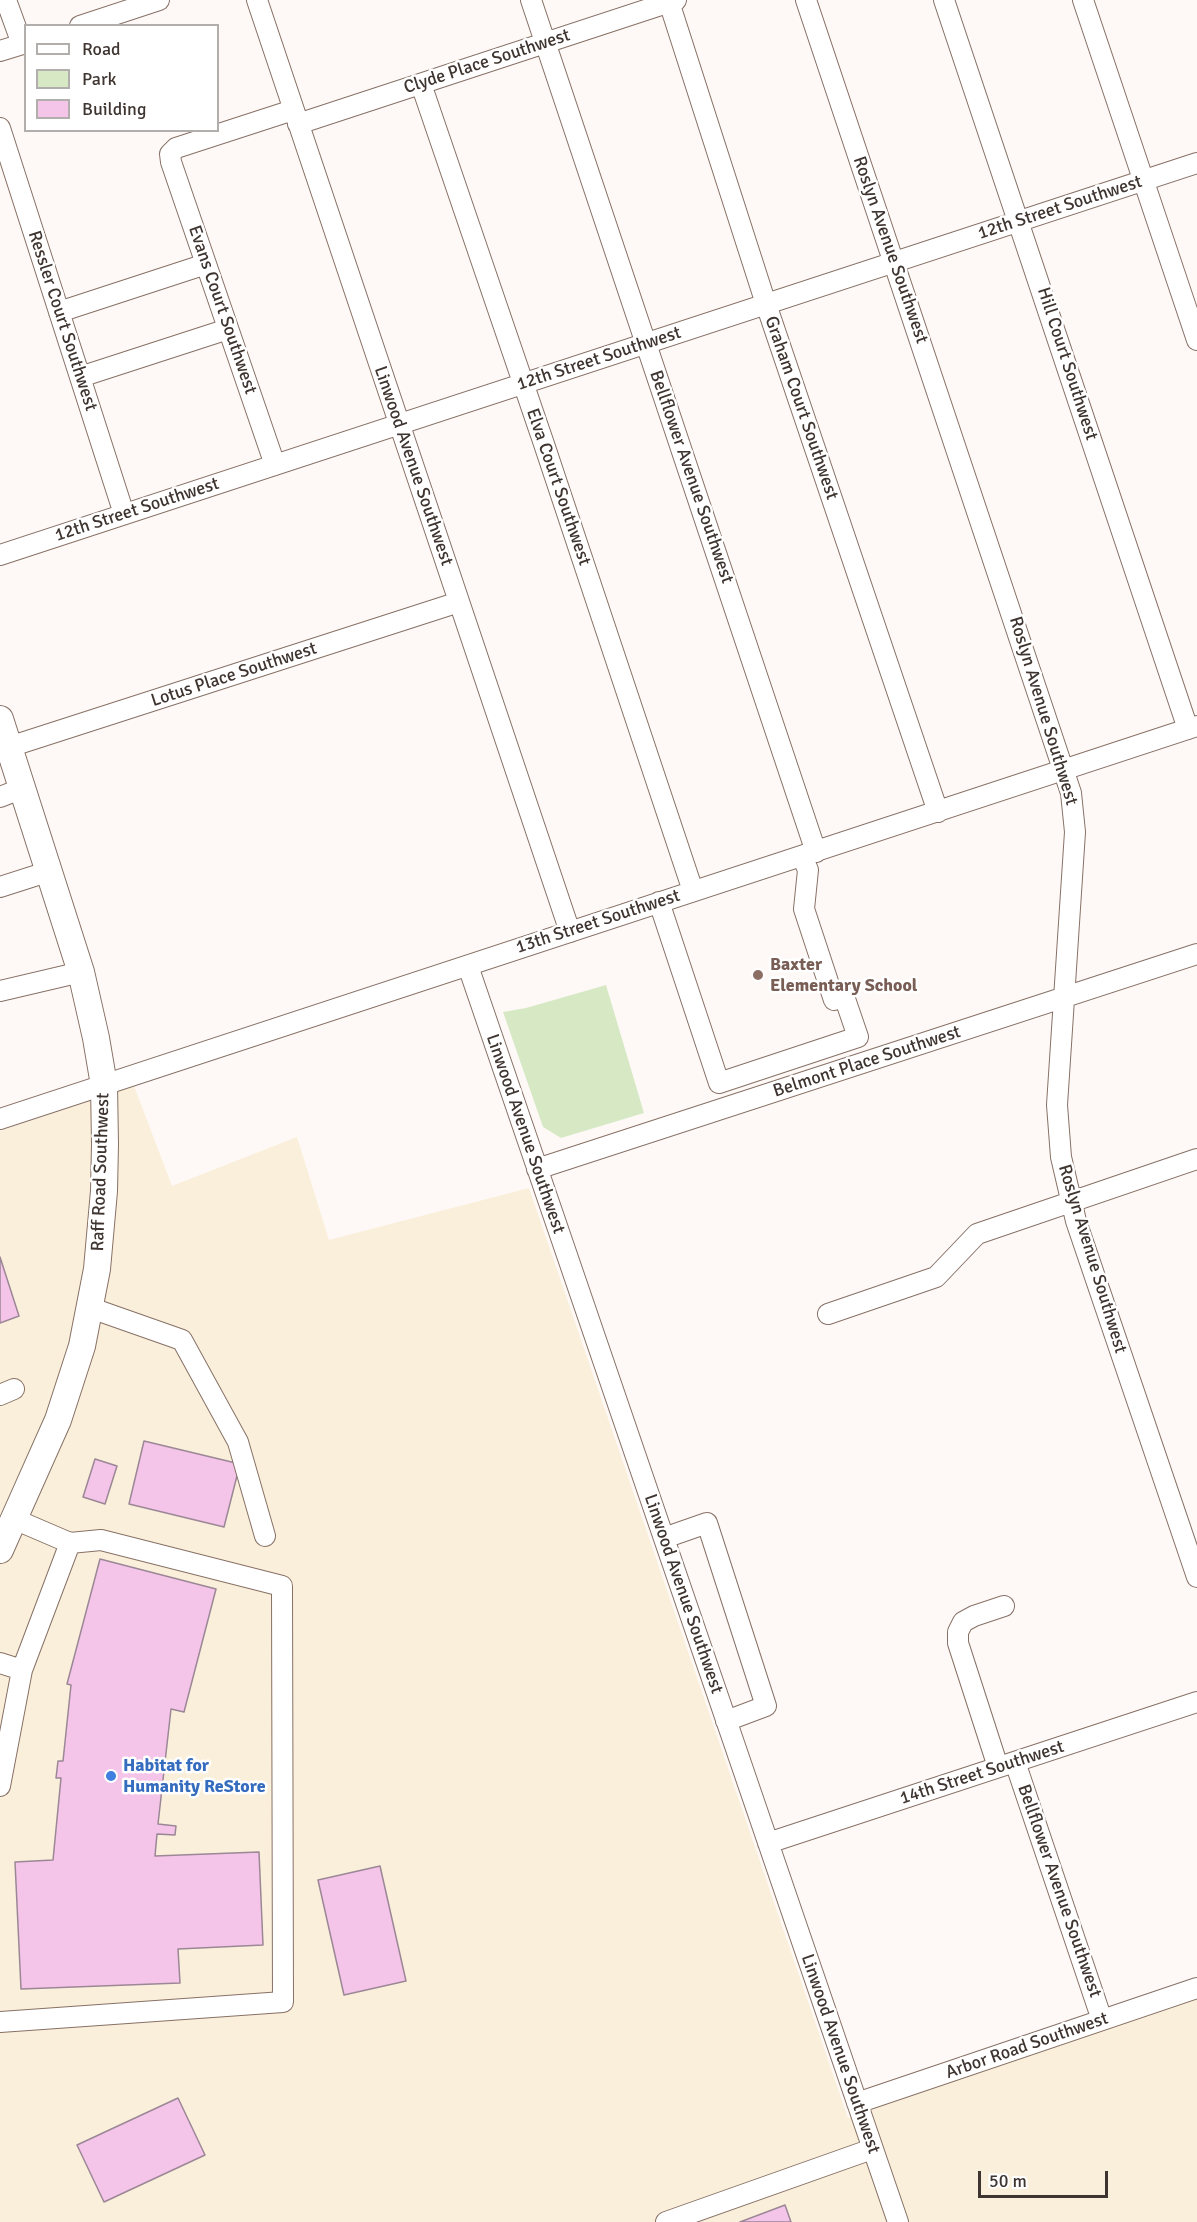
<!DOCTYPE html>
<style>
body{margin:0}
#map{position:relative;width:1197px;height:2222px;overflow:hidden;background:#fef9f7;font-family:Signika,sans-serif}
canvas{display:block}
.legend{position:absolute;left:24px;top:24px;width:195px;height:108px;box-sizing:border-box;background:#fff;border:2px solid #b2aeac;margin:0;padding:8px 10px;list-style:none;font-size:18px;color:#3e3430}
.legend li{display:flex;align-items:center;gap:12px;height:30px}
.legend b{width:30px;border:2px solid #b2aeac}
.scale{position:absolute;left:978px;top:2171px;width:130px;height:27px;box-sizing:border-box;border:3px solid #3e3430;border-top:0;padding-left:8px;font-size:18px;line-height:21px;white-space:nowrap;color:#3e3430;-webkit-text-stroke:4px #fff;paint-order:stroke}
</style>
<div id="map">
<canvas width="1197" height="2222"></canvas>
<ul class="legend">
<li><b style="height:8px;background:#fff"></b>Road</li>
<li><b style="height:16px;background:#d6e9c4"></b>Park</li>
<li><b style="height:16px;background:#f4c5e9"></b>Building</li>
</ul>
<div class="scale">50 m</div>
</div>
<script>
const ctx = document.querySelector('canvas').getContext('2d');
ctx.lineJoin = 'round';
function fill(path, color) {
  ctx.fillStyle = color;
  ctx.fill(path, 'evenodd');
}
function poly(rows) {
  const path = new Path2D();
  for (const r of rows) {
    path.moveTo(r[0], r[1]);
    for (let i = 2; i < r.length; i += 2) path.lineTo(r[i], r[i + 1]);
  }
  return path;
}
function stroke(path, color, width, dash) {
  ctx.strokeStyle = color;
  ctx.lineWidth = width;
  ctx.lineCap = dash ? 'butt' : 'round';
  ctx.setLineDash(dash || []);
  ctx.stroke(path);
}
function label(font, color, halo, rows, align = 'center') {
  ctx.font = font + ' Signika,sans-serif';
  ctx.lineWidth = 5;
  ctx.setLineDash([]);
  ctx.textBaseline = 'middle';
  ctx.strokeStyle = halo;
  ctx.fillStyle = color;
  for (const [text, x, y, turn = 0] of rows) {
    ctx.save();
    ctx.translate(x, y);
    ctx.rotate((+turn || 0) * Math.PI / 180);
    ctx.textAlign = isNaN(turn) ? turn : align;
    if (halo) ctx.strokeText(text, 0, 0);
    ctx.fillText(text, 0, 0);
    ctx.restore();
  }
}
fill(poly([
 [134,1086,172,1186,297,1137,329,1240,529,1188,848,2118,1197,1996,1197,2222,0,2222,0,1131]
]), '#faefda');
fill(poly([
 [606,985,644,1113,561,1138,543,1127,503,1012,526,1008]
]), '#d6e9c4');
const building = poly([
 [0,1257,19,1316,0,1323,0,1257],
 [144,1441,240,1464,224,1527,129,1504,144,1441],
 [95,1459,117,1466,105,1504,83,1497,95,1459],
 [100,1559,216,1589,184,1712,171,1709,158,1824,176,1826,175,1835,157,1834,155,1856,259,1852,263,1945,178,1949,180,1983,21,1989,15,1862,53,1860,61,1778,56,1778,58,1761,63,1761,71,1685,67,1684,100,1559],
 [380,1866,406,1981,344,1995,318,1880,380,1866],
 [178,2098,205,2155,104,2202,77,2145,178,2098],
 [785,2205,791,2222,740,2222,785,2205]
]);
fill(building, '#f4c5e9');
stroke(building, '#9b8796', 1.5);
const minor = poly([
 [6,0,22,44],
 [257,0,570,932],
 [531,0,816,852],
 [806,0,1071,793,1075,832,1057,1105,1061,1157,1076,1221,1197,1577],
 [944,0,1188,729],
 [1083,0,1197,340],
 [669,2,766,304,938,812],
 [80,26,159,0],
 [0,51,26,43],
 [421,84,544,444,693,891],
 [298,124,676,0],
 [0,128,124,514],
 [59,312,206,264],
 [80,377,228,329],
 [275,465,171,162,170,154,176,148,293,110],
 [0,555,1197,163],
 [9,747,459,602],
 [0,797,23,788],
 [0,887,50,871],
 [659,902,719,1083,858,1037,844,996,834,1000,804,909,808,870,802,856],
 [468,966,898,2222],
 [0,991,81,972],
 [0,1119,1197,726],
 [537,1169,1197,954],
 [91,1308,182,1340,238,1442,265,1536],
 [828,1314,936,1277,977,1234,1197,1159],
 [0,1395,14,1389],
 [664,1538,707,1523,766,1706,726,1721],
 [0,1663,22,1670],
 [1015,1762,1102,2020],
 [998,1767,958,1643,958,1632,963,1622,974,1616,1004,1606],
 [0,1786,22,1670,70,1543,14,1519],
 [768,1843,1197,1702],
 [0,2022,283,2002,282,1586,101,1540,70,1543],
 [857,2103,1197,1988],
 [666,2222,872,2149]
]);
const major = poly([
 [0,719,81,972,96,1038,104,1085,105,1144,104,1191,97,1269,82,1346,58,1420,0,1550]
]);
stroke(minor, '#877166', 22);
stroke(major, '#877166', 28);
stroke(minor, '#fff', 20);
stroke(major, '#fff', 26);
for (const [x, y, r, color] of [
 [758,975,6,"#8d6e63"],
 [111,1776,6,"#3f7fe0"]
]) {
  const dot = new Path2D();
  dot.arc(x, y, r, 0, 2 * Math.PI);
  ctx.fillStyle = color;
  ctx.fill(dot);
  stroke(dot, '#fff', 2);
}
label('18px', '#3e3430', '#fff', [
 ["Clyde Place Southwest",487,62,-18],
 ["12th Street Southwest",1060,208,-18],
 ["Roslyn Avenue Southwest",890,250,71],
 ["Evans Court Southwest",222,310,71],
 ["Ressler Court Southwest",62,321,72],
 ["12th Street Southwest",599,359,-18],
 ["Hill Court Southwest",1067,364,72],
 ["Graham Court Southwest",801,408,71],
 ["Linwood Avenue Southwest",413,466,71],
 ["Bellflower Avenue Southwest",691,477,71],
 ["Elva Court Southwest",558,487,71],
 ["12th Street Southwest",137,510,-18],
 ["Lotus Place Southwest",234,675,-18],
 ["Roslyn Avenue Southwest",1043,711,73],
 ["13th Street Southwest",598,922,-18],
 ["Belmont Place Southwest",867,1062,-18],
 ["Linwood Avenue Southwest",525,1134,71],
 ["Raff Road Southwest",101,1172,-88],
 ["Roslyn Avenue Southwest",1092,1259,73],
 ["Linwood Avenue Southwest",683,1594,71],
 ["14th Street Southwest",982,1773,-18],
 ["Bellflower Avenue Southwest",1059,1891,71],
 ["Arbor Road Southwest",1027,2046,-19],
 ["Linwood Avenue Southwest",840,2054,71]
]);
label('bold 18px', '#785e54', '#fff', [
 ["Baxter",770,965],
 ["Elementary School",770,986]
], 'left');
label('bold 18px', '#366cbe', '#fff', [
 ["Habitat for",123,1766],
 ["Humanity ReStore",123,1787]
], 'left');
</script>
